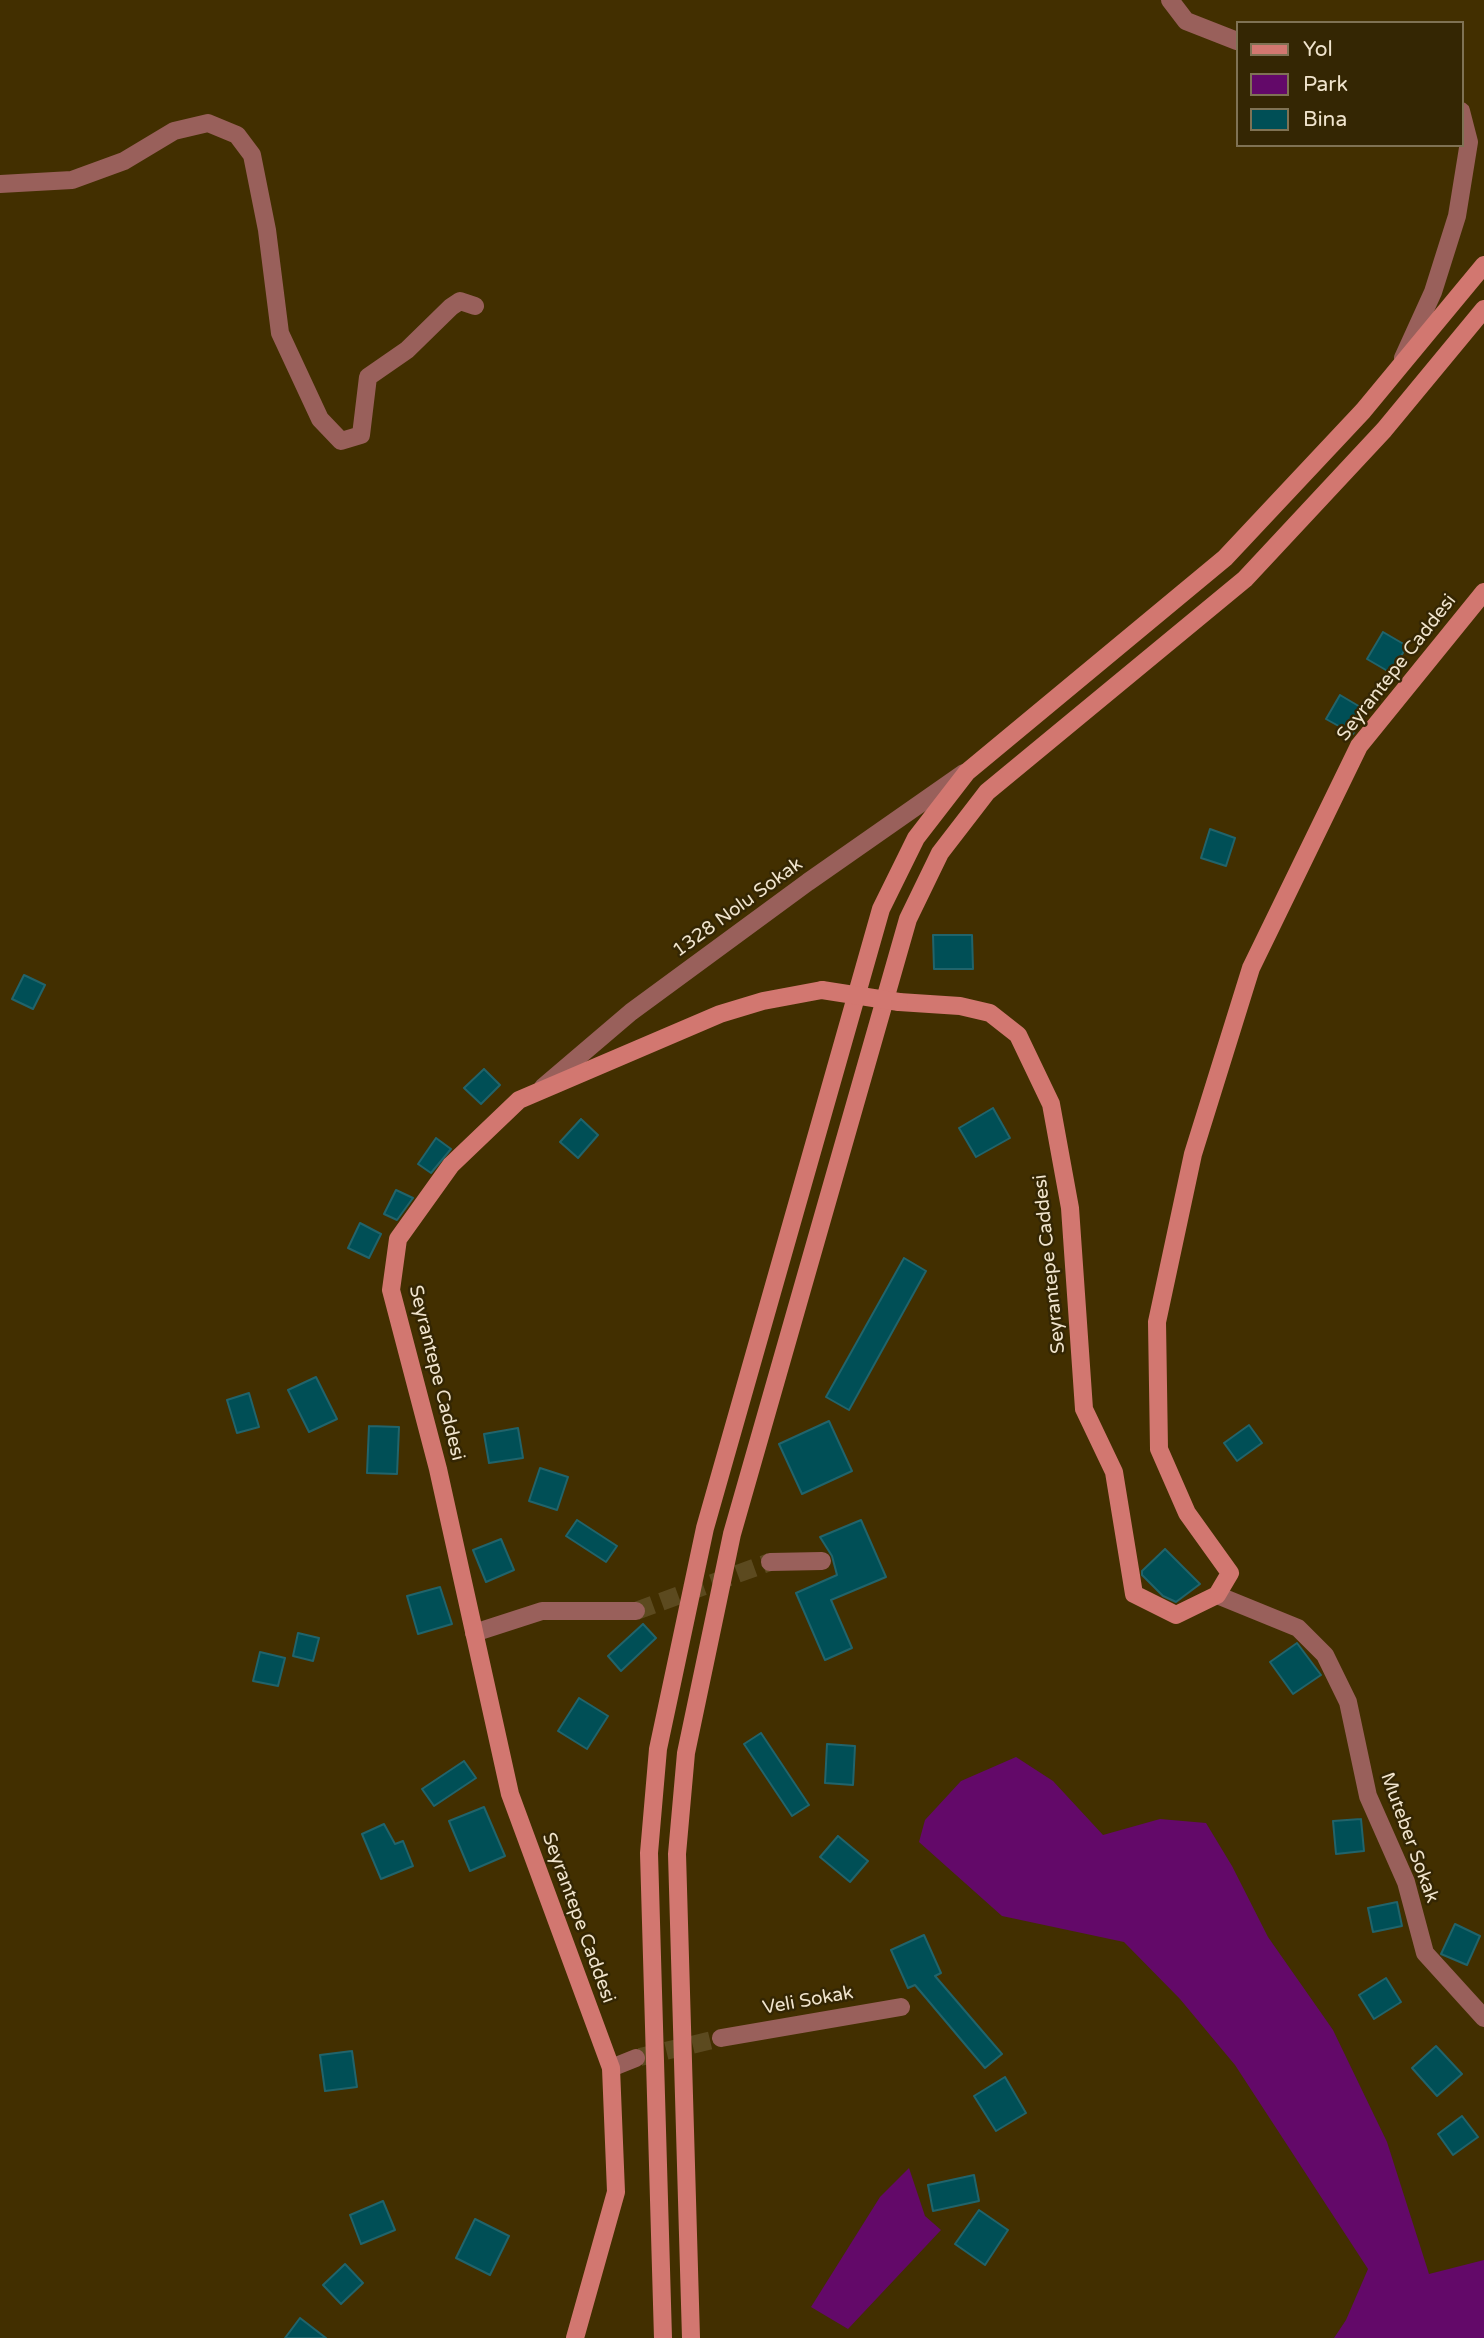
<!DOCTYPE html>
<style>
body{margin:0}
#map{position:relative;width:1484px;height:2338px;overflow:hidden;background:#422f00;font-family:"Varela Round",sans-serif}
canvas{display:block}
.legend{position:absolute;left:1236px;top:21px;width:228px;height:126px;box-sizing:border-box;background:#342603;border:2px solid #7f7254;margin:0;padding:9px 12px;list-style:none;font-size:21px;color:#f0e4cd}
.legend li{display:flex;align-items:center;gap:14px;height:35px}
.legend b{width:35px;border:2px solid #7f7254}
</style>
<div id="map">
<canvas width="1484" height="2338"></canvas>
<ul class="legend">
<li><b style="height:9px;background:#d27770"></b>Yol</li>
<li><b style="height:19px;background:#630969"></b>Park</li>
<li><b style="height:19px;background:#004f56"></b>Bina</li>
</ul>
</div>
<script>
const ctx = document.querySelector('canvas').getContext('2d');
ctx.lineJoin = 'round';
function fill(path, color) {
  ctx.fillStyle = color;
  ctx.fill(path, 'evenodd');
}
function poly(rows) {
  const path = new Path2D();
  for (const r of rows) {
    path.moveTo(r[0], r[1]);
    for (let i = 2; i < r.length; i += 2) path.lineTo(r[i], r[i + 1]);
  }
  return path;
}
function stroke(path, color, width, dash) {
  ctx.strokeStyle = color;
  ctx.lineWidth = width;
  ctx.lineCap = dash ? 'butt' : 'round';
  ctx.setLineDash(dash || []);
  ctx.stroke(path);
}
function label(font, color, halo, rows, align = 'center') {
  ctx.font = font + ' "Varela Round",sans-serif';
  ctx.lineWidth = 5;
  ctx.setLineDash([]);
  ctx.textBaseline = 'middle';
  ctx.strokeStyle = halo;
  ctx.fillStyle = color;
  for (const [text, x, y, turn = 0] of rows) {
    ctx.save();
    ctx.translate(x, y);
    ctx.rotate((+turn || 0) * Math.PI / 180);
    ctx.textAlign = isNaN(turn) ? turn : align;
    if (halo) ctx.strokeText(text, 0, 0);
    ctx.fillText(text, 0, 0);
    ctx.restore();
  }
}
fill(poly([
 [1016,1757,1053,1781,1103,1835,1160,1819,1206,1823,1232,1866,1268,1937,1333,2030,1387,2142,1429,2274,1484,2260,1484,2338,1334,2338,1346,2320,1368,2269,1235,2065,1180,1999,1124,1942,1002,1916,919,1842,925,1820,961,1781],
 [909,2168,925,2216,941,2230,848,2329,811,2307,880,2197]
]), '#630969');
const building = poly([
 [1383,632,1407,646,1391,673,1367,659,1383,632],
 [1340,695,1367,711,1353,734,1326,719,1340,695],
 [1210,829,1235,838,1226,866,1201,858,1210,829],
 [933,935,972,935,973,969,934,969,933,935],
 [24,975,45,985,33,1009,12,999,24,975],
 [484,1069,500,1085,481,1104,464,1088,484,1069],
 [993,1108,1010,1138,976,1157,959,1128,993,1108],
 [581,1119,598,1135,578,1158,560,1142,581,1119],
 [436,1138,451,1149,431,1173,418,1164,436,1138],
 [396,1190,413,1198,397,1220,384,1214,396,1190],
 [360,1223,381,1234,369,1258,348,1248,360,1223],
 [904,1258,926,1271,849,1410,826,1397,904,1258],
 [316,1377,337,1419,309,1432,288,1390,316,1377],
 [249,1393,259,1427,237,1433,227,1400,249,1393],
 [829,1421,852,1471,802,1494,779,1444,829,1421],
 [1249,1425,1262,1443,1237,1461,1224,1443,1249,1425],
 [369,1426,399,1427,397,1474,367,1473,369,1426],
 [518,1428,523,1458,489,1463,484,1434,518,1428],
 [540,1468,568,1477,557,1510,529,1501,540,1468],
 [577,1520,617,1546,606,1562,566,1536,577,1520],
 [861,1520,886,1577,831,1600,852,1648,825,1660,796,1593,837,1575,832,1556,820,1537,861,1520],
 [501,1539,514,1570,486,1582,473,1550,501,1539],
 [1165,1549,1200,1584,1176,1602,1163,1596,1142,1575,1142,1571,1165,1549],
 [440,1587,452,1624,418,1634,407,1596,440,1587],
 [643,1624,656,1638,621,1671,608,1656,643,1624],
 [298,1633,319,1638,313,1661,293,1656,298,1633],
 [1297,1643,1321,1675,1293,1694,1270,1662,1297,1643],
 [260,1652,285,1658,278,1686,253,1681,260,1652],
 [579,1698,608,1716,587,1749,558,1731,579,1698],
 [761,1733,809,1805,792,1816,744,1744,761,1733],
 [827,1744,855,1746,853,1785,825,1783,827,1744],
 [464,1761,476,1778,434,1806,422,1789,464,1761],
 [484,1807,505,1856,470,1871,449,1821,484,1807],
 [1361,1819,1364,1851,1336,1854,1333,1821,1361,1819],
 [384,1824,395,1844,403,1841,413,1866,381,1879,362,1834,384,1824],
 [838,1836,868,1861,850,1882,820,1857,838,1836],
 [1397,1902,1402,1926,1373,1932,1368,1908,1397,1902],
 [1455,1924,1480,1936,1467,1965,1441,1954,1455,1924],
 [924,1935,941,1973,935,1976,1002,2054,985,2068,915,1985,908,1988,891,1950,924,1935],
 [1386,1978,1401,2002,1374,2019,1359,1995,1386,1978],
 [1436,2046,1462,2074,1437,2096,1412,2068,1436,2046],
 [352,2051,357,2087,325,2091,320,2055,352,2051],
 [1005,2077,1026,2113,996,2131,974,2096,1005,2077],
 [1462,2116,1478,2137,1453,2155,1438,2134,1462,2116],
 [974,2175,979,2201,933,2211,928,2185,974,2175],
 [383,2201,395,2230,361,2244,350,2215,383,2201],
 [979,2210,1008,2230,985,2265,955,2244,979,2210],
 [475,2219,509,2236,490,2275,456,2258,475,2219],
 [345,2264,363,2283,341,2304,323,2285,345,2264],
 [300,2318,326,2338,285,2338,300,2318]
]);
fill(building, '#004f56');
stroke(building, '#21646b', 2);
stroke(poly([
 [636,1611,770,1562],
 [640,2057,721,2038]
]), '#5c4a1f', 18, [18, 9]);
stroke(poly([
 [1170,0,1186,21,1237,41],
 [0,184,72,180,124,161,174,131,208,123,237,135,252,155,267,230,280,333,320,419,341,441,361,435,368,377,407,350,451,307,460,301,475,306],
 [1403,358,1433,292,1457,216,1469,142,1461,111],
 [543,1087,631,1012,808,882,964,773],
 [770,1562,822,1561],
 [1217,1595,1298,1628,1325,1655,1348,1702,1368,1796,1406,1882,1425,1953,1484,2018],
 [474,1633,542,1611,636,1611],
 [721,2038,901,2007],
 [611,2068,636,2058]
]), '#99605b', 18);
stroke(poly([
 [899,1002,960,1006,990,1013,1018,1035,1051,1104,1070,1208,1084,1409,1114,1472,1134,1594,1176,1615,1217,1595,1230,1573,1187,1513,1159,1449,1157,1322,1193,1154,1251,968,1359,746,1484,592],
 [575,2338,616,2192,611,2068,510,1794,438,1469,391,1290,398,1239,451,1165,519,1100,720,1014,763,1001,822,990],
 [663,2338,649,1853,658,1749,705,1528,881,909,916,838,967,772,1225,558,1363,411,1484,265],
 [691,2338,677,1854,686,1753,732,1534,908,919,940,853,987,792,1245,579,1384,430,1484,309]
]), '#d27770', 18);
stroke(poly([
 [822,990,899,1002]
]), '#d27770', 18);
label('19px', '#f0e4cd', '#342603', [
 ["Seyrantepe Caddesi",1397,668,-52],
 ["1328 Nolu Sokak",738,908,-36],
 ["Seyrantepe Caddesi",1050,1264,-96],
 ["Seyrantepe Caddesi",436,1373,76],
 ["Muteber Sokak",1409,1838,70],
 ["Seyrantepe Caddesi",578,1918,70],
 ["Veli Sokak",808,2001,-10]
]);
</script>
